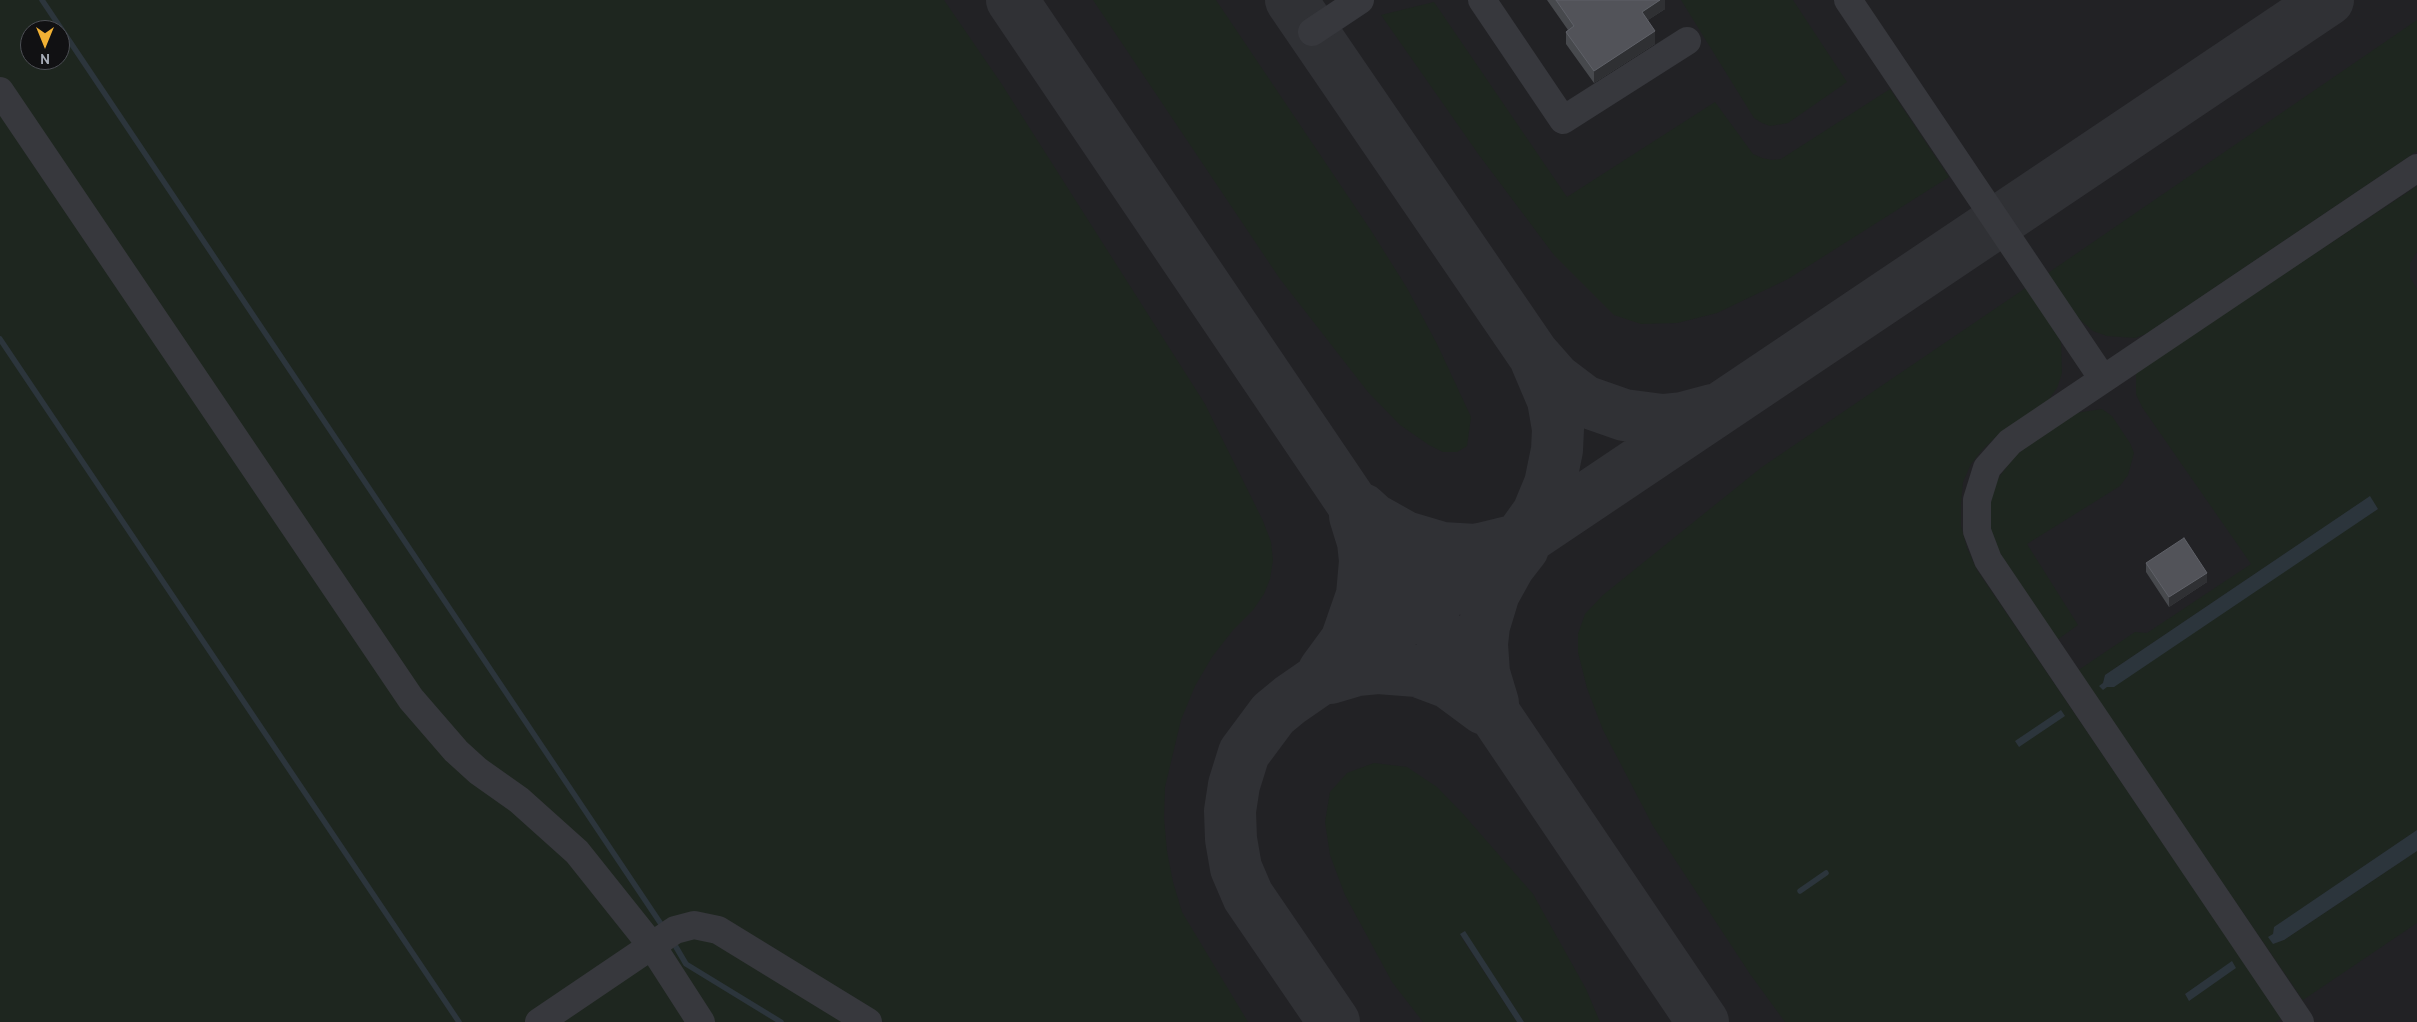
<!DOCTYPE html>
<style>
body{margin:0}
#map{position:relative;width:2417px;height:1022px;overflow:hidden;background:#161618;font-family:Cabin,sans-serif}
canvas{display:block}
.north{position:absolute;left:20px;top:20px;width:50px;height:50px;box-sizing:border-box;background:#111113;border:1px solid #4d4f55;border-radius:50%;rotate:180deg;font-size:14px;font-weight:700;line-height:20px;text-align:center;color:#a8adb8}
.north::after{content:'';display:block;margin:auto;width:18px;height:22px;background:#f2b134;clip-path:polygon(50% 0,100% 100%,50% 72%,0 100%)}
</style>
<div id="map">
<canvas width="2417" height="1022"></canvas>
<div class="north">N</div>
</div>
<script>
const ctx = document.querySelector('canvas').getContext('2d');
ctx.lineJoin = 'round';
function fill(path, color) {
  ctx.fillStyle = color;
  ctx.fill(path, 'evenodd');
}
function poly(rows) {
  const path = new Path2D();
  for (const r of rows) {
    path.moveTo(r[0], r[1]);
    for (let i = 2; i < r.length; i += 2) path.lineTo(r[i], r[i + 1]);
  }
  return path;
}
function stroke(path, color, width, dash) {
  ctx.strokeStyle = color;
  ctx.lineWidth = width;
  ctx.lineCap = dash ? 'butt' : 'round';
  ctx.setLineDash(dash || []);
  ctx.stroke(path);
}
fill(poly([
 [0,0,2417,0,2417,1022,0,1022],
 [30,30,60,30,60,60,30,60]
]), '#222225');
fill(poly([
 [0,0,944,0,1001,83,1205,404,1263,521,1271,542,1273,560,1270,579,1264,594,1253,610,1233,630,1212,657,1195,686,1181,720,1165,787,1164,818,1167,851,1173,882,1182,912,1248,1022,884,1022,724,922,651,930,434,714,173,334,0,77],
 [30,30,60,30,60,60,30,60],
 [1093,0,1216,0,1370,229,1407,288,1437,344,1471,417,1467,446,1457,452,1443,452,1429,445,1400,425,1368,392,1280,279],
 [1681,0,1793,0,1847,82,1788,123,1770,126,1762,123,1754,118],
 [1434,2,1567,197,1715,102,1753,154,1762,158,1772,160,1781,159,1890,89,1949,177,1788,279,1717,313,1677,323,1641,324,1614,315,1554,255,1479,155,1381,15],
 [2417,20,2417,151,2146,334,2135,338,2107,336,2093,331,2079,319,2048,273],
 [0,107,389,685,549,836,641,947,528,1022,0,1022],
 [2417,186,2417,252,2410,263,2410,277,2417,289,2417,830,2275,927,2273,934,2277,941,2284,940,2417,851,2417,923,2303,1000,2077,671,2135,632,2147,633,2251,564,2142,407,2136,394,2136,372],
 [2369,497,2378,509,2100,686,2103,683,2105,675],
 [2027,287,2055,330,2061,343,2062,373,2057,388,2047,402,2000,433,1982,450,1971,464,1963,482,1961,504,1961,526,1967,548,1977,570,2282,1018,2276,1022,1785,1022,1750,974,1653,826,1603,730,1587,688,1578,652,1578,634,1585,614,1603,595,1762,467],
 [2232,962,2189,1001,2189,1000,2185,994],
 [2102,409,2112,416,2130,443,2134,453,2128,475,2120,486,2027,544,2078,625,2057,640,1996,547,1991,530,1989,512,1990,497,1996,481,2017,454,2076,413],
 [1374,763,1407,767,1437,787,1464,815,1533,894,1586,989,1600,1022,1524,1022,1464,931,1460,935,1517,1022,1423,1022,1392,982,1345,895,1330,855,1325,822,1330,792,1347,773],
 [708,934,855,1022,710,1022,668,946],
 [649,959,690,1022,555,1022]
]), '#1e261f');
fill(poly([
 [2370,496,2378,509,2114,687,2107,687,2103,690,2099,686,2103,683,2105,675],
 [2061,710,2065,716,2019,747,2015,741],
 [2417,830,2417,851,2284,940,2273,944,2268,937,2273,934,2274,927],
 [1465,931,1524,1022,1517,1022,1460,934],
 [2232,961,2236,968,2189,1001,2185,994]
]), '#2c353c');
stroke(poly([
 [42,0,661,924],
 [0,339,459,1022],
 [1800,891,1826,873],
 [676,947,686,964,781,1022]
]), '#2c353c', 5.5);
stroke(poly([
 [1012,0,1703,1022],
 [1291,0,1533,354,1555,379,1584,401,1624,415,1662,420,1682,418,1712,410],
 [1362,509,1373,519,1405,537,1442,548,1476,550,1517,540],
 [1518,541,1538,513,1550,484,1557,450,1558,429,1553,400,1536,360],
 [1324,671,1346,641,1362,595,1365,561,1363,542,1355,516],
 [1330,678,1357,670,1378,668,1417,671,1449,683,1484,709],
 [1493,703,1484,673,1482,644,1484,626,1494,593,1509,566,1523,548],
 [1334,1022,1248,896,1236,868,1231,839,1230,811,1234,785,1244,753,1273,714,1290,700,1423,608,2328,0]
]), '#303135', 52);
stroke(poly([
 [1482,0,1563,120,1687,41],
 [1848,0,2103,379],
 [1312,32,1360,0],
 [0,91,411,699,456,751,478,771,519,800,577,852,652,946,701,1022],
 [539,1022,675,930,694,925,718,930,868,1022],
 [2300,1022,1988,560,1977,531,1977,500,1987,468,2010,442,2417,168]
]), '#37383d', 28);
fill(poly([
 [1547,0,1665,0,1665,9,1648,20,1655,44,1594,83,1566,44,1566,32,1568,30],
 [2146,563,2207,582,2169,607,2146,572]
]), '#47494d');
fill(poly([
 [1660,0,1665,0,1665,9,1642,24,1642,12],
 [1655,31,1655,44,1594,83,1594,71],
 [2207,573,2207,582,2169,607,2169,597]
]), '#2f3033');
const building = poly([
 [1556,0,1660,0,1642,12,1655,31,1594,71,1566,32,1574,26,1556,0],
 [2184,538,2207,573,2169,597,2146,563,2184,538]
]);
fill(building, '#525359');
stroke(building, '#5f6168', 1);
</script>
